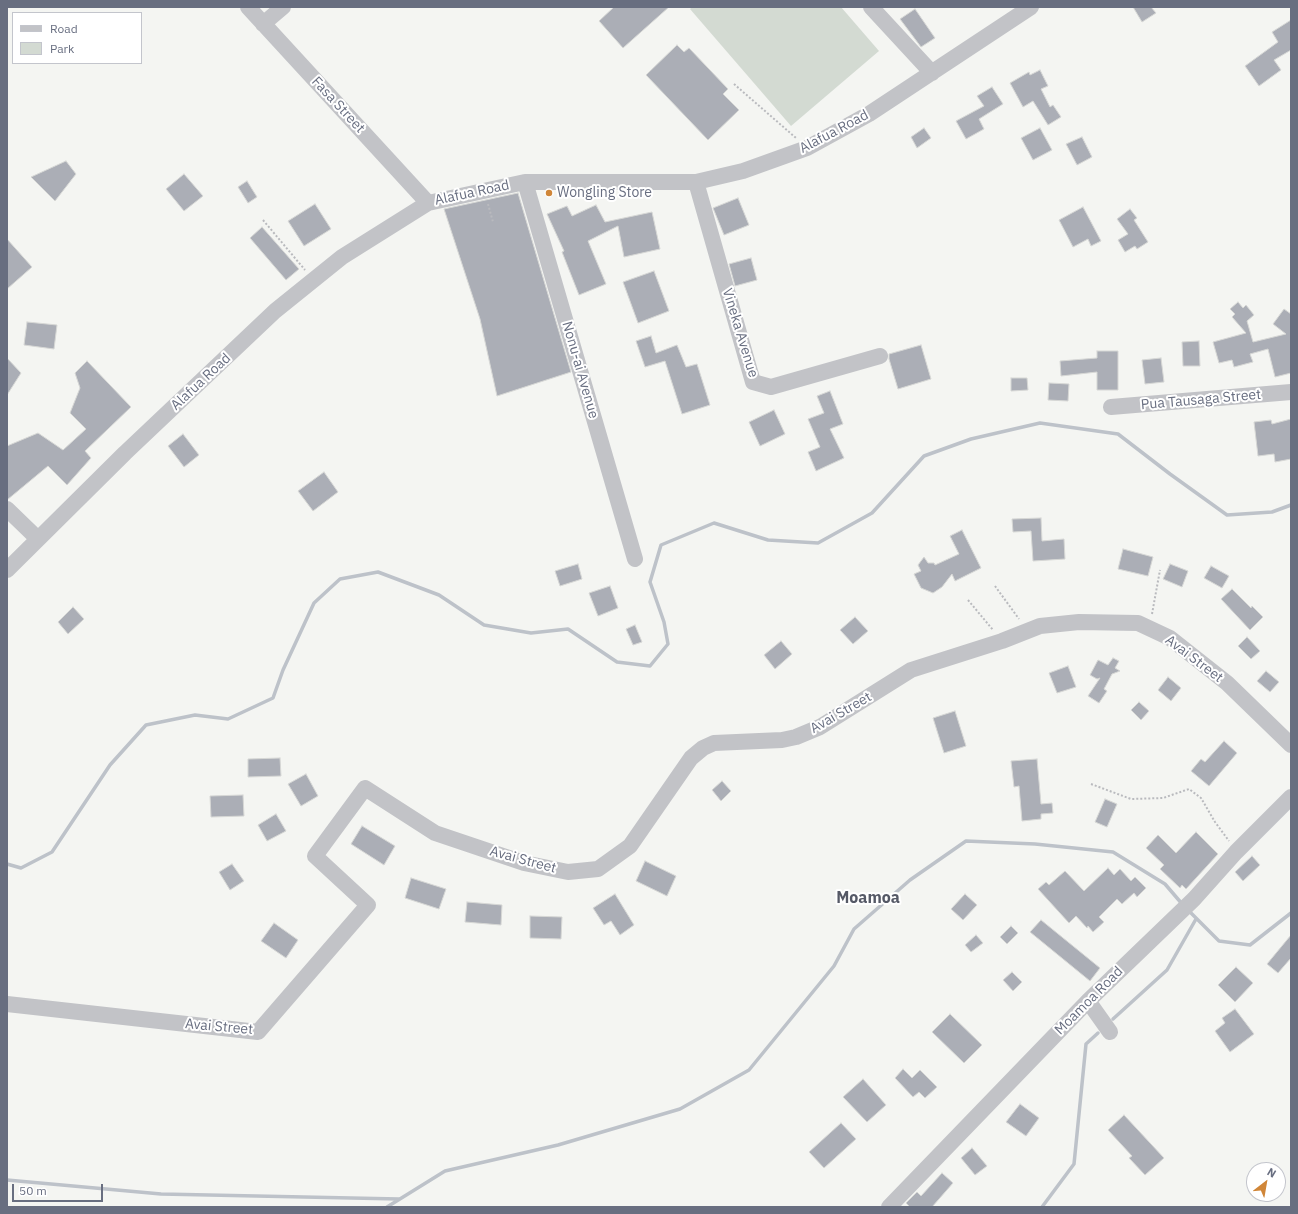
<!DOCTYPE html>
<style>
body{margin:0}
#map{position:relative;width:1298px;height:1214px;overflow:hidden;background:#f4f5f2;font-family:"IBM Plex Sans",sans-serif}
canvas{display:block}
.frame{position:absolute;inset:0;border:8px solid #686e80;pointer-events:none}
.legend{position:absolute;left:12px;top:12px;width:130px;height:52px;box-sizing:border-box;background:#fff;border:1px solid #c3c5cc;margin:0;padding:5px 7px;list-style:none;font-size:12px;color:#686e80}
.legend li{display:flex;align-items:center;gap:8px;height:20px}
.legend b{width:20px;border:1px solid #c3c5cc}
.north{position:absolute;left:1246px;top:1162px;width:40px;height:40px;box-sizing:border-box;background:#fff;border:1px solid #c3c5cc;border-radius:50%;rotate:31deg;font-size:11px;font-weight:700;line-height:16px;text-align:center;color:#686e80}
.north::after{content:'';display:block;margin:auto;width:14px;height:18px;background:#d08638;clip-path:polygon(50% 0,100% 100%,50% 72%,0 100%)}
.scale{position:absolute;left:12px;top:1184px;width:91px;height:18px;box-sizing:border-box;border:2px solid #686e80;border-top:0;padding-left:5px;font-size:12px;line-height:14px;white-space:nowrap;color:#686e80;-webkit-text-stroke:3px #fff;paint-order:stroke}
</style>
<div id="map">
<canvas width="1298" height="1214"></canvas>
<div class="frame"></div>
<ul class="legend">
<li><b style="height:5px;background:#c2c3c7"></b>Road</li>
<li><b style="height:11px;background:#d3dad2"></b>Park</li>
</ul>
<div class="north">N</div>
<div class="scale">50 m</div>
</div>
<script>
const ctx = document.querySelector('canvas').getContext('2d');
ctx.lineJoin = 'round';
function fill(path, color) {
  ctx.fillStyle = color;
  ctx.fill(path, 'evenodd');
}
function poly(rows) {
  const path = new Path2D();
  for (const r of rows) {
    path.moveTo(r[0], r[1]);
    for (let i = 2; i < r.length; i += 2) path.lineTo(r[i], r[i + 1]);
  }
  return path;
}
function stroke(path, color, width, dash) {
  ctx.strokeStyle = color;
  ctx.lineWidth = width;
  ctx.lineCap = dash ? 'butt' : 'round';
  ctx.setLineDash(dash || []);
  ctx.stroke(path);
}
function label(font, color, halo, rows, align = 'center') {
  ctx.font = font + ' "IBM Plex Sans",sans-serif';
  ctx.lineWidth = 4;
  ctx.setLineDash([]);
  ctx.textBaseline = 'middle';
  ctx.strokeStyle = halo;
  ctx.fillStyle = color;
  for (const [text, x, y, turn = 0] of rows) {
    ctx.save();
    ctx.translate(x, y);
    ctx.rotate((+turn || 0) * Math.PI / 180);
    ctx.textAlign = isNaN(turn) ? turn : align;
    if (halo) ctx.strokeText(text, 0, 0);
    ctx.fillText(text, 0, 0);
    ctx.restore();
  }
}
fill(poly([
 [692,7,841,7,879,51,791,126,690,9]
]), '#d3dad2');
stroke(poly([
 [7,864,21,868,52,852,110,765,146,725,195,715,228,719,273,698,283,670,314,603,340,579,378,572,439,595,484,625,531,633,568,629,617,662,650,666,668,644,664,622,650,582,661,545,714,523,768,540,818,543,872,513,924,456,971,439,1040,423,1118,434,1170,474,1227,515,1272,512,1291,505],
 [1189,911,1219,941,1250,945,1291,913],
 [1113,1019,1167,970,1196,919],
 [7,1180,161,1194,399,1199],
 [387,1207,445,1171,558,1145,680,1109,749,1070,834,966,854,929,910,880,966,841,1035,844,1113,852,1165,884,1183,905],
 [1042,1207,1074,1164,1086,1044,1098,1033]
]), '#bdc2c9', 3.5);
const building = poly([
 [614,7,669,7,623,48,599,21,614,7],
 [1133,7,1151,7,1156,13,1142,22,1133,7],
 [915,9,935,38,921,47,900,19,915,9],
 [1291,20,1291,50,1274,60,1281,70,1259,86,1245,66,1278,42,1272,32,1291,20],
 [677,45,684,52,689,48,728,89,723,94,739,110,708,140,646,75,677,45],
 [1040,70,1048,86,1041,89,1050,107,1053,105,1061,117,1048,125,1033,101,1023,107,1010,83,1029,72,1030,75,1040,70],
 [992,87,1003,104,979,119,984,129,966,139,956,121,984,106,977,96,992,87],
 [924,128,931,138,917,148,911,137,924,128],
 [1040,128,1052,150,1033,160,1021,138,1040,128],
 [1082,137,1092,157,1077,165,1066,144,1082,137],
 [66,161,76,174,55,201,31,177,66,161],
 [184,174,203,196,184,211,166,189,184,174],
 [247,181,257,197,248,203,238,187,247,181],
 [518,193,571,372,497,396,480,319,444,209,518,193],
 [738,198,749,225,724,235,713,208,738,198],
 [315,204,331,229,304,246,288,221,315,204],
 [596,205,605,222,652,212,660,249,624,257,618,226,588,241,606,284,579,295,562,252,564,251,547,214,567,206,572,216,596,205],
 [1083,207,1101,241,1091,246,1088,239,1073,247,1059,220,1083,207],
 [1130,209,1137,218,1134,220,1148,242,1137,249,1135,246,1125,252,1118,240,1128,234,1117,219,1130,209],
 [262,227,299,269,286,280,250,238,262,227],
 [7,239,32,267,7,289,7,239],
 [751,258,757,280,735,286,729,264,751,258],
 [654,271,669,311,638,323,623,282,654,271],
 [1238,302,1243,308,1246,305,1254,315,1247,321,1253,342,1286,334,1273,324,1284,309,1291,314,1291,373,1275,377,1268,349,1250,354,1253,362,1234,367,1232,360,1219,363,1213,342,1246,333,1232,317,1235,314,1230,309,1238,302],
 [27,322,57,325,54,349,24,345,27,322],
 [651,336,656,353,677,345,686,367,697,364,710,405,682,414,665,361,645,367,636,341,651,336],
 [1199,341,1200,366,1183,366,1182,342,1199,341],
 [921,345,931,379,898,389,889,359,889,354,921,345],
 [1097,351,1118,351,1118,390,1097,390,1097,372,1061,376,1060,361,1097,358,1097,351],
 [7,358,21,373,7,395,7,358],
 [1161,358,1164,382,1145,384,1142,360,1161,358],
 [87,361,131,407,85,451,91,458,67,485,48,466,7,500,7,446,38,433,63,450,86,429,70,413,80,388,75,373,87,361],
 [1011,378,1027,378,1028,390,1011,391,1011,378],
 [1049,383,1069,384,1068,401,1048,400,1049,383],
 [830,391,843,424,830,429,844,458,816,471,808,452,820,447,808,419,824,413,817,396,830,391],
 [774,410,785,434,760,446,749,422,774,410],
 [1291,419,1291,459,1275,462,1274,454,1258,456,1254,422,1271,420,1272,424,1291,419],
 [183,434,199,455,184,467,168,446,183,434],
 [324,472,338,492,313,511,298,491,324,472],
 [1041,518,1042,541,1064,539,1065,559,1033,561,1031,531,1013,532,1012,519,1041,518],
 [962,530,981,568,955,581,952,574,942,587,933,593,921,588,914,574,921,571,918,565,924,557,928,563,934,563,935,565,959,554,950,536,962,530],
 [1123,549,1153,557,1148,576,1118,569,1123,549],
 [578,564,582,579,560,586,555,571,578,564],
 [1170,564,1188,571,1182,587,1163,579,1170,564],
 [1211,566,1229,576,1222,588,1204,578,1211,566],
 [610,586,618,608,598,616,589,593,610,586],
 [1232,589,1251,608,1252,606,1263,617,1250,630,1221,599,1232,589],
 [73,607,84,619,68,634,58,622,73,607],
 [855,617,868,631,853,644,840,630,855,617],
 [635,625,642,642,633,645,626,629,635,625],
 [1247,637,1260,651,1251,659,1238,646,1247,637],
 [781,641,792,654,775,669,764,655,781,641],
 [1113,658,1119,661,1115,668,1120,671,1112,674,1104,689,1107,691,1099,703,1088,696,1100,678,1097,679,1090,675,1098,660,1108,665,1113,658],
 [1068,666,1076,687,1057,693,1049,673,1068,666],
 [1266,671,1279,682,1270,692,1257,681,1266,671],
 [1168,677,1181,688,1171,701,1158,690,1168,677],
 [1139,702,1149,711,1141,720,1131,710,1139,702],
 [955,711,966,746,944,753,933,718,955,711],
 [1224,741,1237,753,1209,786,1191,771,1201,759,1205,762,1224,741],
 [280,758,281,776,248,777,248,759,280,758],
 [1037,759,1041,804,1052,803,1053,813,1041,814,1041,819,1022,821,1019,786,1014,787,1011,761,1037,759],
 [306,774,318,796,301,806,288,784,306,774],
 [722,781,731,791,721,801,712,790,722,781],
 [243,795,244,816,211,817,210,796,243,795],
 [1105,799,1117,804,1107,827,1095,822,1105,799],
 [276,814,286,831,267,841,258,825,276,814],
 [362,826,395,846,384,865,351,844,362,826],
 [1196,832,1218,854,1186,889,1182,885,1180,888,1160,869,1164,865,1146,848,1158,835,1176,853,1196,832],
 [1252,856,1260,865,1243,881,1235,872,1252,856],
 [645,861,676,876,667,896,636,881,645,861],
 [232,864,244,881,230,890,219,872,232,864],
 [1108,868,1114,875,1120,869,1131,881,1135,877,1146,888,1137,897,1134,893,1122,904,1117,899,1099,917,1104,922,1093,932,1088,926,1087,928,1076,916,1069,923,1038,889,1046,882,1049,885,1065,871,1084,891,1108,868],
 [411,878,446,889,439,909,405,898,411,878],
 [615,894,634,925,620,935,611,921,604,925,593,908,615,894],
 [965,894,977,905,963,920,951,909,965,894],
 [467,902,502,905,501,925,465,922,467,902],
 [530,916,562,917,561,939,530,938,530,916],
 [1041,920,1100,968,1090,981,1030,932,1041,920],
 [274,923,298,940,286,958,261,941,274,923],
 [1011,926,1018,933,1007,944,1000,937,1011,926],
 [976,935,983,943,971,952,965,945,976,935],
 [1291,935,1291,958,1278,973,1267,964,1291,935],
 [1236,967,1253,983,1235,1002,1218,985,1236,967],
 [1012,972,1022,982,1013,991,1003,980,1012,972],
 [1235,1009,1254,1034,1230,1052,1215,1031,1225,1023,1222,1018,1235,1009],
 [950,1014,982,1045,964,1063,932,1032,950,1014],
 [903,1069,912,1078,920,1070,937,1087,925,1098,919,1092,913,1097,895,1078,903,1069],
 [863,1079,886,1105,867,1122,843,1097,863,1079],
 [1020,1104,1039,1118,1026,1136,1006,1122,1020,1104],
 [1124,1115,1164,1158,1145,1175,1129,1158,1132,1156,1108,1130,1124,1115],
 [841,1123,856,1139,824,1168,809,1152,841,1123],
 [972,1148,987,1166,975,1175,961,1158,972,1148],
 [942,1173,953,1183,932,1207,910,1207,906,1203,917,1192,921,1196,942,1173]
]);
fill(building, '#abaeb6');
stroke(building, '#d6d7d5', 1);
stroke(poly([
 [734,84,796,138],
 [488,204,493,222],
 [263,220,305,270],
 [995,586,1019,619],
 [968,600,993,630],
 [1152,614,1160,570],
 [1091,784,1131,799,1163,798,1189,789,1201,798,1215,822,1229,841]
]), '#b9babe', 2, [2, 2]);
stroke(poly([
 [248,7,428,203],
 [871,7,932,73],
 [263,24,283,7],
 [525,182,635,559],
 [696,182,753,382,771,387,880,356],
 [1111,407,1291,392],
 [7,509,38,539],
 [7,570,125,453,275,311,342,257,428,203,525,182,696,182,743,171,807,148,869,114,1031,7],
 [1088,1001,1110,1032],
 [7,1004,258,1032,368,905,315,856,365,788,435,833,524,863,568,872,598,869,630,846,691,758,703,748,714,743,782,740,796,737,820,727,911,670,1002,641,1040,626,1079,622,1138,623,1170,638,1227,683,1291,745],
 [889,1207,1088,1001,1194,899,1236,852,1291,797]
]), '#c2c3c7', 16);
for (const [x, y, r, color] of [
 [549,193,4,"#d08638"]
]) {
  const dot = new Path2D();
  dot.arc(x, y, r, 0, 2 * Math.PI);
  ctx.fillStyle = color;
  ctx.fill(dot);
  stroke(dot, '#fff', 1.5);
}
label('14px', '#686e80', '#fff', [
 ["Fasa Street",338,105,47],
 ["Alafua Road",834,132,-28],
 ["Alafua Road",472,193,-12],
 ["Vineka Avenue",740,333,73],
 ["Nonu-ai Avenue",580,370,74],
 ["Alafua Road",201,382,-43],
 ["Pua Tausaga Street",1201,400,-5],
 ["Avai Street",1194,659,37],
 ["Avai Street",841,713,-30],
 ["Avai Street",523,860,15],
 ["Moamoa Road",1089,1001,-45],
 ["Avai Street",219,1027,5]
]);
label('14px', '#686e80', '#fff', [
 ["Wongling Store",557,193]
], 'left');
label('bold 16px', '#555966', '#fff', [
 ["Moamoa",868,898]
]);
</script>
